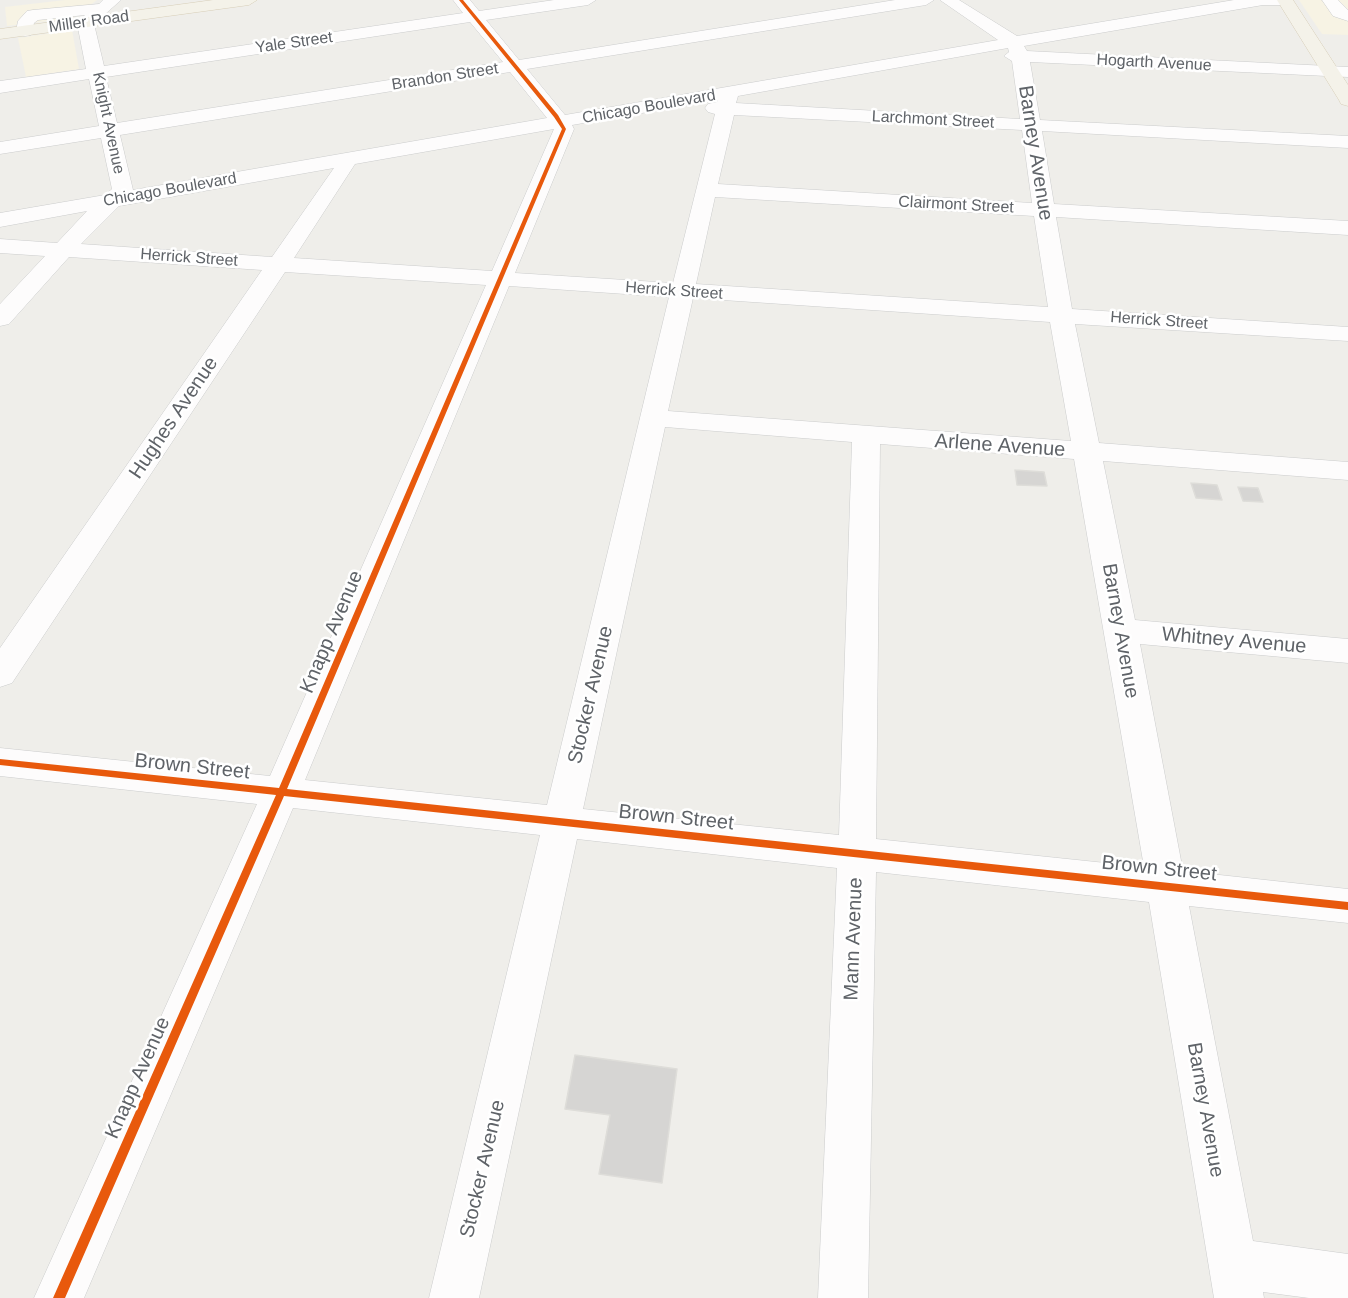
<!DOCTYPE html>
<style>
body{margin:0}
canvas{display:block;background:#efeeea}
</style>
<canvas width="1348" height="1298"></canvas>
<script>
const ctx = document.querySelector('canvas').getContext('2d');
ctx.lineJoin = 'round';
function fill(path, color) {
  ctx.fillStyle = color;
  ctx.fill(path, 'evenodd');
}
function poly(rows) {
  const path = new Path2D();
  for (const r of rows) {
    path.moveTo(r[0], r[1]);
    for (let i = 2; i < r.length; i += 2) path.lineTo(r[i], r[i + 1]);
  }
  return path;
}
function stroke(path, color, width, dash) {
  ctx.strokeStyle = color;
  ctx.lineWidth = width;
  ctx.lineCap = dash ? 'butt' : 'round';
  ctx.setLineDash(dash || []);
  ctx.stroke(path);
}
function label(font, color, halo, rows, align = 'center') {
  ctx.font = font + ' Arial,sans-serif';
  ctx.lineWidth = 5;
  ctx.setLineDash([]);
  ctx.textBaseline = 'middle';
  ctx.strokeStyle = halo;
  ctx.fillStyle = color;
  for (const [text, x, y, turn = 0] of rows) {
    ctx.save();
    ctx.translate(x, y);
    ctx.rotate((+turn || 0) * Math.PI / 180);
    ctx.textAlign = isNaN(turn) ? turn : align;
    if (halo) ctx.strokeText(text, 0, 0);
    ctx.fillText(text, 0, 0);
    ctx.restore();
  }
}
fill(poly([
 [65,0,97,0,73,18,7,26,5,7],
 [1299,0,1348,0,1348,35,1322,34],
 [72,30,79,69,26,77,18,38]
]), '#f7f3e4');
const building = poly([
 [1015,470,1044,472,1047,486,1017,485,1015,470],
 [1191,483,1217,485,1222,500,1196,498,1191,483],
 [1238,487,1258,488,1263,502,1243,501,1238,487],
 [575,1055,677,1069,662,1183,599,1174,610,1115,565,1109,575,1055]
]);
fill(building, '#d6d5d3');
stroke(building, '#deddd9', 1.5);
const minor = poly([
 [103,0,121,0,94,24,104,66,463,13,453,0,470,0,479,11,554,0,596,0,588,5,486,20,519,60,895,0,934,0,926,5,527,69,565,115,998,40,940,0,959,0,1017,36,1234,0,1293,0,1285,5,1263,5,1024,46,1027,51,1348,67,1348,77,1030,62,1040,120,1348,136,1348,148,1042,131,1054,204,1348,221,1348,235,1056,217,1072,309,1348,327,1348,341,1075,324,1099,443,1348,462,1348,480,1103,461,1135,620,1348,639,1348,663,1140,644,1183,871,1348,889,1348,923,1189,906,1253,1241,1348,1254,1348,1298,1309,1298,1263,1292,1264,1298,1214,1298,1149,902,876,872,868,1298,818,1298,837,868,577,839,479,1298,429,1298,540,835,293,808,84,1298,34,1298,257,804,0,776,0,748,270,776,486,285,285,272,12,683,0,687,0,648,262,270,69,257,9,324,0,326,0,304,45,256,0,253,0,239,57,243,87,211,0,227,0,213,105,195,112,189,101,138,0,154,0,142,99,126,89,79,0,93,0,81,86,69,77,23,85,15,38,20,34,23,31,35,25,36,19,35,16,31,18,21,27,11,33,10,99,4,103,0],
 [470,22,503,62,117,123,106,77,470,22],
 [1008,48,1009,52,1004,56,1012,61,1020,119,736,103,738,96,1008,48],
 [510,72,547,118,133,190,120,135,510,72],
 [718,100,717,102,708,104,705,108,708,112,715,114,673,283,515,273,574,129,572,125,718,100],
 [734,115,1022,130,1032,203,718,184,734,115],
 [554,129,492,271,294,258,355,164,554,129],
 [334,168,272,257,81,244,119,206,334,168],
 [715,197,1034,216,1048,307,696,284,715,197],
 [509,286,669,297,547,805,305,780,509,286],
 [693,298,1050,322,1071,441,668,411,693,298],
 [665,427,852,442,839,835,583,809,665,427],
 [880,444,1074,459,1144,867,876,839,880,444],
 [1322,0,1338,0,1348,10,1348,21,1333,16,1322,0]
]);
const major = poly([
 [213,0,257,0,249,5,0,39,0,29,213,0],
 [1277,0,1293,0,1348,85,1348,106,1341,104,1339,100,1277,0]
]);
stroke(minor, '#cbcccc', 1);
stroke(major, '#d7ceb8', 1);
fill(minor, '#fdfcfc');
fill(major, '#f4f2e9');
fill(poly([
 [459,0,463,0,558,115,566,129,287,789,1348,902,1348,910,284,796,65,1298,53,1298,276,795,0,765,0,759,279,788,562,129,554,117,459,0]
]), '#e8590c');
label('16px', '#5f6368', '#fff', [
 ["Miller Road",89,22,-8],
 ["Yale Street",294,43,-8],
 ["Hogarth Avenue",1154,63,3],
 ["Brandon Street",445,77,-9],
 ["Chicago Boulevard",649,107,-10],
 ["Larchmont Street",933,120,3],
 ["Knight Avenue",108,123,78],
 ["Chicago Boulevard",170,190,-10],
 ["Clairmont Street",956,205,3],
 ["Herrick Street",189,258,4],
 ["Herrick Street",674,291,4],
 ["Herrick Street",1159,321,4]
]);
label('20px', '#5f6368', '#fff', [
 ["Barney Avenue",1035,153,81],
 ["Hughes Avenue",174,418,-56],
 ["Arlene Avenue",1000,446,4],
 ["Barney Avenue",1120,631,80],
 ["Knapp Avenue",332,632,-67],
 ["Whitney Avenue",1234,641,5],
 ["Stocker Avenue",591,695,-77],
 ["Brown Street",192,767,6],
 ["Brown Street",676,818,6],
 ["Brown Street",1159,869,6],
 ["Mann Avenue",854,939,-88],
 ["Knapp Avenue",138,1078,-66],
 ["Barney Avenue",1205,1110,80],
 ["Stocker Avenue",483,1169,-77]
]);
</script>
